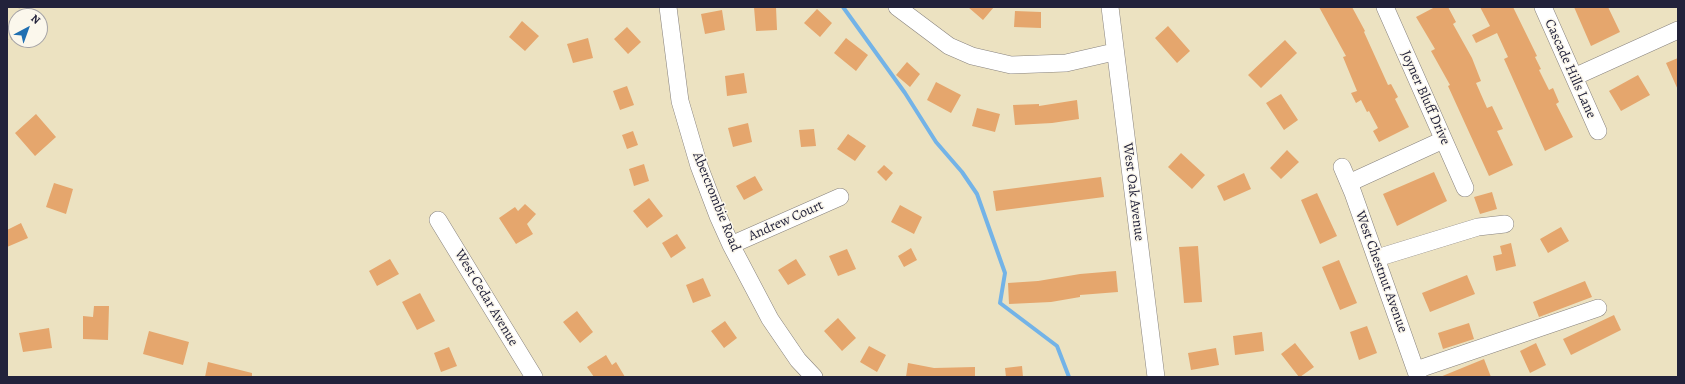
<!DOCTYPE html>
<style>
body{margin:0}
#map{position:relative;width:1685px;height:384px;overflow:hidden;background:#ece2c1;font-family:Alegreya,serif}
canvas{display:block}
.frame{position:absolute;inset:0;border:8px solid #22223b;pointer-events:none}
.north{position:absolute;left:8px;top:8px;width:40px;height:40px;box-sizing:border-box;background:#fbf7ec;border:1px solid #a4a2a5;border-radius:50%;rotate:41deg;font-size:11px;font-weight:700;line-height:16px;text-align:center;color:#22223b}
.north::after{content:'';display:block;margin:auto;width:14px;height:18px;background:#1f6fb2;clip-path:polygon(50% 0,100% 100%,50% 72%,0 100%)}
</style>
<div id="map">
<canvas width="1685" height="384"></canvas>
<div class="frame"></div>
<div class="north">N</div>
</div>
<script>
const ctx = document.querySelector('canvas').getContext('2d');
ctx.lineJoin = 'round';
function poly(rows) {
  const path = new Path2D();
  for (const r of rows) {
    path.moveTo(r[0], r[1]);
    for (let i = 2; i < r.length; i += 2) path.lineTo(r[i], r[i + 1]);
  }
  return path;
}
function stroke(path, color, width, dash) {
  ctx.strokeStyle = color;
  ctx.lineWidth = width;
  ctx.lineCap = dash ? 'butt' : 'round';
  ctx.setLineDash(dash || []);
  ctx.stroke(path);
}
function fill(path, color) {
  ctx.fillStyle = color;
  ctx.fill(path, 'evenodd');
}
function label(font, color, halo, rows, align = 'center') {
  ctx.font = font + ' Alegreya,serif';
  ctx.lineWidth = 3;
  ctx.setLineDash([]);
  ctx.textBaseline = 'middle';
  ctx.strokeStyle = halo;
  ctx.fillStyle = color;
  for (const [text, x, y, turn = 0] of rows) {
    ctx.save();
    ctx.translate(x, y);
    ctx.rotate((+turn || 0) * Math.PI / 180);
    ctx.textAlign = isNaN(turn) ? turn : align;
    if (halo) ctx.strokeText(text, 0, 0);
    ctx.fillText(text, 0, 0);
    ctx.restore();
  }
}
stroke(poly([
 [843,7,905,93,936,142,962,172,977,194,1005,273,1000,303,1057,346,1069,377]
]), '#73b3e7', 4);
fill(poly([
 [754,7,776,7,777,30,756,31],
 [968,7,994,7,983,20],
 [1319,7,1352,7,1365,31,1364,32,1388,85,1391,84,1398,97,1395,99,1409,127,1379,142,1373,131,1378,128,1369,111,1367,112,1361,100,1356,103,1351,93,1357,91,1343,57,1346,56],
 [1435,7,1448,7,1456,22,1453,24,1472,58,1481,81,1476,83,1487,108,1492,106,1503,129,1497,131,1513,165,1489,176,1448,86,1450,85,1431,51,1435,49,1416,17],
 [1480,7,1513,7,1537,56,1535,57,1541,69,1539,70,1549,90,1553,88,1559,102,1556,104,1573,137,1545,151,1504,59,1508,57,1497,33,1476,43,1472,35,1490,26],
 [1574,7,1608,7,1620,32,1591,46],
 [817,9,832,23,820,37,804,23],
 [722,10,725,30,705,34,701,14],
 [1015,11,1041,12,1041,28,1014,27],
 [522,21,539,36,525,51,509,37],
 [1168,26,1190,51,1177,63,1155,38],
 [627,27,641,42,628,54,614,39],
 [588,38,593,58,573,63,567,44],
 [846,38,868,55,856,71,834,53],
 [1285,40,1297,53,1261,88,1248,75],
 [1678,58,1678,90,1666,63],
 [907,62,920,74,910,87,896,75],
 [744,73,747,93,727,96,725,76],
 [1638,75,1650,95,1621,111,1609,91],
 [936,82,961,95,951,113,927,100],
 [627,86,634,105,620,110,613,91],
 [1281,94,1298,120,1284,130,1266,103],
 [1077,100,1079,119,1052,123,1015,125,1013,105,1039,104,1039,106],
 [977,108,1000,114,995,132,972,126],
 [36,114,56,137,35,156,15,133],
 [748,123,752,142,733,147,728,128],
 [814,129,816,146,801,147,799,130],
 [633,131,638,145,627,149,622,135],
 [848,134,866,146,855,161,837,149],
 [1287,150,1299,162,1281,179,1270,168],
 [1181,153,1205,175,1192,189,1168,167],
 [644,164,649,181,634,186,629,169],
 [884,165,893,173,886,181,877,172],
 [1434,172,1447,201,1397,226,1383,194],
 [1244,173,1251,189,1224,201,1217,186],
 [755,176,763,190,744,200,736,186],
 [1101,177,1104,197,996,211,993,191],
 [54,183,73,189,66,214,46,207],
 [1492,192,1497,209,1480,214,1474,197],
 [1317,193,1337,236,1320,244,1301,200],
 [649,198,663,216,647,228,633,211],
 [525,204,536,214,527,224,533,234,516,244,499,218,515,207,518,211],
 [900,205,922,217,914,234,891,222],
 [21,223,28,238,7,247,7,230],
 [1561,227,1569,241,1548,253,1540,239],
 [677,234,686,248,671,258,662,243],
 [1511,243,1516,266,1496,271,1493,256,1502,254,1500,246],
 [1198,246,1202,302,1184,303,1179,247],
 [911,248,917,260,904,267,898,256],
 [847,249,856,269,838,276,829,256],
 [390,259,399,274,377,286,369,271],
 [796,259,806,275,788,285,778,270],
 [1339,260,1357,303,1340,310,1322,267],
 [1116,271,1118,292,1080,295,1080,297,1051,302,1009,304,1008,283,1038,281,1080,274],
 [1467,275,1475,294,1430,312,1422,293],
 [703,278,711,296,693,303,686,285],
 [1585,281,1592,297,1539,317,1533,302],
 [420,293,435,321,417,330,402,302],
 [94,306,109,306,108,340,83,339,83,316,93,317],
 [577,311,593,332,580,343,563,322],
 [1614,315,1621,330,1571,355,1563,339],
 [838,318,856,338,842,351,824,331],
 [725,321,737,338,724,348,711,331],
 [1469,323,1474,339,1443,349,1438,333],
 [1367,326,1377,353,1359,360,1350,332],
 [49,328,52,348,23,352,19,333],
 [149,331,189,342,183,365,143,354],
 [1262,332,1264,351,1235,355,1233,336],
 [1295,343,1314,367,1300,377,1299,377,1281,354],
 [1536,343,1546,365,1530,373,1520,351],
 [869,346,886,355,877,372,860,362],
 [449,347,457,366,441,372,434,353],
 [1216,348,1219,365,1191,370,1188,353],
 [606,355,612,365,616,362,625,377,594,377,587,367],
 [1484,359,1491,377,1440,377],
 [208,362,252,373,252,377,205,377],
 [908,363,934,368,975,367,975,377,906,377],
 [1022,366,1023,377,1006,377,1005,368]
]), '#e5a66d');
const minor = poly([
 [668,7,680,101,699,166,718,216,731,245,770,319,798,360,814,377],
 [897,7,949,46,972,56,1011,65,1066,63,1114,52],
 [1110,7,1156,377],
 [1385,7,1465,188],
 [1543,7,1598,131],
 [1574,77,1678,30],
 [1342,167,1353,193,1418,377],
 [1349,183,1443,140],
 [438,220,534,377],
 [731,245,840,197],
 [1377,258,1478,227,1505,224],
 [1416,370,1598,308]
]);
stroke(minor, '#87827e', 18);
stroke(poly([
 [18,16,19,7],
 [7,39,12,38,16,30]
]), '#87827e', 2.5, [1, 3]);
stroke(minor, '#fff', 17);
label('14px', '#22223b', '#fbf7ec', [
 ["Cascade Hills Lane",1570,69,66],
 ["Joyner Bluff Drive",1425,98,66],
 ["West Oak Avenue",1133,192,83],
 ["Abercrombie Road",716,202,68],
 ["Andrew Court",786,221,-24],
 ["West Chestnut Avenue",1381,272,70],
 ["West Cedar Avenue",486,298,59]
]);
</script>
